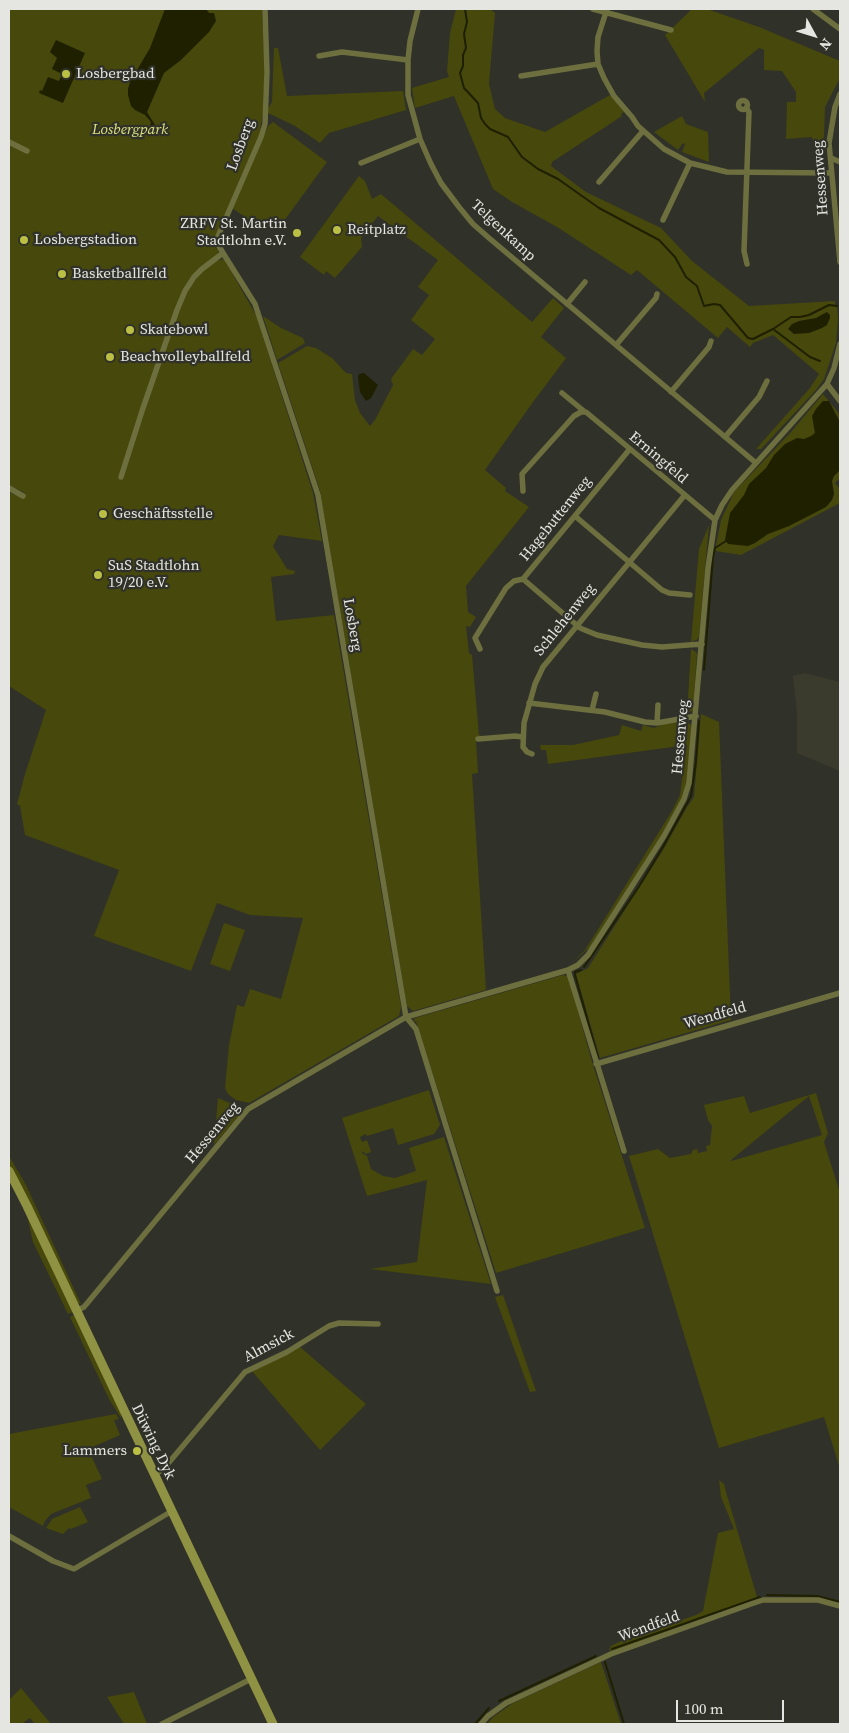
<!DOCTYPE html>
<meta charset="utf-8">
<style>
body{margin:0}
#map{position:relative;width:849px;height:1733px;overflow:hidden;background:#303129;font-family:"Source Serif 4",serif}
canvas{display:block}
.frame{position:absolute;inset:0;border:10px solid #e5e6e1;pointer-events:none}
.north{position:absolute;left:789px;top:10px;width:50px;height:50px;-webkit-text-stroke:4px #303129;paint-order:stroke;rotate:129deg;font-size:14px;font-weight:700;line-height:20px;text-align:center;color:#e5e6e1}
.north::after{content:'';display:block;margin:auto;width:18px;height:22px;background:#e5e6e1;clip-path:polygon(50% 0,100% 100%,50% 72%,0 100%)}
.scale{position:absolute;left:676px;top:1700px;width:108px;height:22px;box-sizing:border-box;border:2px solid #e5e6e1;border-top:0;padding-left:6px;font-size:15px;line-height:18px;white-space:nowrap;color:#e5e6e1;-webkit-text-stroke:4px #303129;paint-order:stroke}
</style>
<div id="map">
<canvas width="849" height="1733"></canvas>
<div class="frame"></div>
<div class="north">N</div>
<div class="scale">100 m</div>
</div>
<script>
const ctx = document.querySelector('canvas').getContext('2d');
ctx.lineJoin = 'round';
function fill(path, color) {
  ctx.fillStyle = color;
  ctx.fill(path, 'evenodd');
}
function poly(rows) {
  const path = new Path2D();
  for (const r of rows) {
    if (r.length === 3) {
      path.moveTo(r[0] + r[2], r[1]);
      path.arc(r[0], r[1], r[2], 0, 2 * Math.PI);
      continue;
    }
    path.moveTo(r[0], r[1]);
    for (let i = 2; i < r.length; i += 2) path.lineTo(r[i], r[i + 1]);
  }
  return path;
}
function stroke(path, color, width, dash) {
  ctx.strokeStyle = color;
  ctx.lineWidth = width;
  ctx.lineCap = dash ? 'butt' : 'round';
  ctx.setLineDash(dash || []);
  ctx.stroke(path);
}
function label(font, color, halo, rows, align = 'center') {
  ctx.font = font + ' "Source Serif 4",serif';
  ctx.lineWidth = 4.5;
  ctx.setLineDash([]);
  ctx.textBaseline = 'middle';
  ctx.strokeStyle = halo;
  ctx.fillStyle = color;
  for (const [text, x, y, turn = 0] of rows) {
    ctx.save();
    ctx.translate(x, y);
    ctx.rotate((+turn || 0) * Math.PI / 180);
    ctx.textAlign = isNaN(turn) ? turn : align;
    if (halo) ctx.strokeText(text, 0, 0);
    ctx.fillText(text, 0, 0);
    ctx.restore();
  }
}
fill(poly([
 [805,673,840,682,840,771,797,753,797,714,793,676]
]), '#3a3b2d');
fill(poly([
 [9,9,262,9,265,70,263,113,259,136,212,244,218,250,218,255,193,277,184,291,175,309,119,476,123,478,145,408,178,311,187,291,202,271,215,261,224,259,256,315,313,493,322,541,279,535,273,546,287,569,295,571,294,574,271,577,276,621,334,615,401,1007,399,1016,249,1103,236,1100,228,1094,225,1088,229,1045,237,1005,244,1007,250,989,281,999,303,918,250,915,217,903,191,971,94,936,119,870,25,835,20,806,17,804,25,774,46,710,9,686,9,492,22,498,25,493,9,485],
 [456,9,490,9,495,13,489,84,495,109,505,118,545,132,610,95,624,112,621,114,622,116,552,162,551,166,586,192,661,228,692,261,749,306,835,301,835,306,837,306,838,318,836,343,824,379,816,390,761,449,756,449,810,388,819,374,773,335,753,343,750,347,727,327,718,338,637,270,631,275,557,227,512,202,493,189,454,96,415,108,412,88,449,77,447,71,450,33],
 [692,9,707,9,759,27,840,61,840,78,825,107,823,163,820,166,812,137,786,139,787,102,796,102,796,92,782,71,764,70,764,50,759,48,704,93,705,102,665,35],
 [274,48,278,48,287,96,403,91,406,110,329,133,320,143,295,126,266,112,272,102],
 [682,116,686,124,708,132,709,162,682,152,685,144,683,143,678,150,654,132],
 [273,122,327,162,281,225,262,229,232,208,268,126],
 [359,176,365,181,372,199,381,194,532,322,553,298,564,308,541,337,566,358,533,402,485,470,506,488,505,491,529,507,466,586,468,612,476,617,470,627,466,626,469,653,472,655,479,735,493,740,476,741,478,773,472,774,486,990,413,1011,407,1006,320,491,278,363,307,346,316,348,332,358,346,373,352,374,355,400,360,413,370,426,375,420,393,385,391,379,413,349,422,355,435,339,411,320,429,295,418,287,438,260,378,216,361,238,362,247,335,278,326,271,324,275,300,257],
 [263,316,281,328,303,338,305,343,277,360],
 [823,394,840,415,840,478,835,483,840,489,840,503,741,555,715,551,721,520,734,492,791,432],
 [709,525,699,636,698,639,691,642,699,549],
 [691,649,696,652,697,654,693,710,687,714],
 [701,714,719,722,731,1020,600,1058,576,974,588,968,663,850,687,807,694,797],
 [687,721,692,726,687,783,681,800,660,838,590,947,571,964,585,950,602,923,672,811,680,795,687,745,548,764,546,750,541,750,540,745,573,745,619,735,622,725,641,731,643,725,654,728,664,724],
 [224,923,245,930,230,971,210,964],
 [563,975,568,976,593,1065,645,1228,496,1273,416,1021,413,1022,415,1018],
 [429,1090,440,1125,434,1134,398,1145,393,1128,367,1136,366,1134,360,1137,362,1142,367,1140,371,1152,366,1154,362,1151,362,1153,367,1156,371,1169,383,1176,395,1178,416,1171,409,1148,444,1137,491,1284,370,1269,417,1262,427,1180,367,1196,342,1118],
 [816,1093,828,1133,824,1142,840,1193,840,1469,824,1417,719,1448,629,1156,658,1149,670,1158,691,1154,693,1150,697,1149,698,1153,707,1151,706,1146,710,1145,712,1126,708,1120,704,1105,744,1096,750,1113],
 [809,1096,822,1135,731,1161,731,1160],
 [218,1098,239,1107,240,1114,214,1145],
 [9,1156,26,1185,81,1304,77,1303,9,1165],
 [27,1215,73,1312,68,1314,33,1242],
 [503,1295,536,1391,530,1392,495,1297],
 [74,1315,121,1413,121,1418,109,1399,70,1317],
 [300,1347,366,1404,320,1450,251,1370],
 [116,1414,119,1419,114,1420,120,1435,88,1449,102,1479,86,1485,91,1498,51,1514,45,1521,43,1526,9,1507,9,1434],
 [719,1480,724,1484,726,1492,757,1597,613,1651,609,1650,611,1646,619,1642,696,1615,703,1611,718,1533,734,1529,721,1497],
 [80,1507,88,1522,71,1529,69,1528,63,1534,46,1528,52,1519],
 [601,1662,621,1724,487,1724,493,1717,513,1703],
 [21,1688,51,1724,35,1724,30,1718,24,1722,25,1724,9,1724,9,1700],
 [134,1692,147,1724,124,1724,107,1697]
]), '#47480b');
fill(poly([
 [165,9,206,9,209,13,214,13,216,21,209,32,181,60,164,73,147,112,155,125,154,128,152,128,150,126,151,122,145,115,135,110,131,106,128,95,128,89,130,82,150,48],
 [56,40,85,53,63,103,39,93,40,90,42,91,48,77,59,81,62,74,52,69,57,58,50,52],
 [827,312,830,315,830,318,827,325,822,328,809,333,794,334,788,329,792,324,799,321,816,318],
 [364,373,378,385,371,398,366,401,360,392,358,377,359,374],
 [823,401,829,401,840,422,840,470,834,476,832,481,834,494,832,500,826,507,789,526,768,534,755,543,748,546,728,544,725,540,730,513,744,495,749,484,766,468,774,455,785,444,797,438,804,439,811,436,815,433,812,416,816,409]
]), '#1f2000');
stroke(poly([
 [465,9,467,22,464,34,466,48,463,55,463,66,460,73,464,88,478,103,481,118,485,124,490,129,508,137,522,157,538,169,558,179,599,208,659,240,675,257,686,277,697,286,704,306,714,304,720,305,748,338,753,339,773,329,810,357,820,361],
 [773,329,791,317,800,317,809,315,829,305,837,306],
 [704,670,713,557,715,548,726,541],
 [584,967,638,888,663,847,691,796,696,762,699,721],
 [581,970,575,972,575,975,598,1058],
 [767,1595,817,1596,840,1602],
 [612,1649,760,1597],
 [605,1662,624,1724],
 [499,1701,596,1656],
 [475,1724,489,1708]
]), '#1f2000', 2);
stroke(poly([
 [418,9,410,41,408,60,408,95,420,139,431,164,441,183,459,207,473,224,489,238,756,463],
 [593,9,671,30],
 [607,9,598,37,597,51,598,64,604,78,614,96,632,117,638,126,664,149,690,163,727,172,831,173],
 [813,9,840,29],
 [319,56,342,52,408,60],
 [521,76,598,64],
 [840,94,835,107,829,143,840,262],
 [743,105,4.5],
 [746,108,749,112,744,251,747,264],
 [9,142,27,151],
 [831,158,840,162],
 [361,163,420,139],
 [599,182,643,131],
 [663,220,690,163],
 [223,253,216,241,261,137,265,124,267,72,265,9],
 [567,304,585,282],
 [616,345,656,298,657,294],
 [827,384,840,401],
 [671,392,709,347,711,341],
 [562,393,585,412],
 [725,437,759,397,767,381],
 [121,477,143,408,177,310,185,291,194,277,202,269,223,253,255,304,318,495,406,1017,416,1029,497,1291],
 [9,488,23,496],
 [523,491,522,474,574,416,581,412,586,412,715,520],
 [575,516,662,590,669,593,690,595],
 [523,579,580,628,597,635,642,645,662,647,702,644],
 [480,649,475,638,506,588,514,581,523,579,629,450],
 [529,703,605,712,645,722,657,723,696,716],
 [592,710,596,694],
 [657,723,658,705],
 [478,739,515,736,523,737],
 [532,754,527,752,523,747,524,723,535,684,543,667,684,496],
 [568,970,624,1151],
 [596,1064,840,993],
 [76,1311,84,1307,248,1109,406,1017,568,970,578,965,588,955,664,836,684,799,689,783,708,568,715,520,722,505,732,490,827,384,834,368,840,344],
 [153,1473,159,1472,166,1466,245,1372,287,1352,329,1326,339,1323,378,1324],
 [9,1536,53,1561,74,1569,172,1511],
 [162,1724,251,1679],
 [481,1724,488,1716,506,1703,611,1654,751,1604,763,1600,818,1600,840,1606]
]), '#6d6f3f', 5.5);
stroke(poly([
 [9,1171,27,1206,273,1724]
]), '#8f9242', 9);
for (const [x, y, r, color] of [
 [66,74,5,"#bbc044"],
 [337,230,5,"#bbc044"],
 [297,233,5,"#bbc044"],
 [24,240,5,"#bbc044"],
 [62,274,5,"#bbc044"],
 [130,330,5,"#bbc044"],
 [110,357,5,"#bbc044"],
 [103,514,5,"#bbc044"],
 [98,575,5,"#bbc044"],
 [137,1451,5,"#bbc044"]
]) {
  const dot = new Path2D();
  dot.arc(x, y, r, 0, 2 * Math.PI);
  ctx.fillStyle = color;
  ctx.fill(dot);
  stroke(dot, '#303129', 2);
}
label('15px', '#e5e6e1', '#303129', [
 ["Losbergbad",76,74],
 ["ZRFV St. Martin",287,224,"right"],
 ["Stadtlohn e.V.",287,241,"right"],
 ["Reitplatz",347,230],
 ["Losbergstadion",34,240],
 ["Basketballfeld",72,274],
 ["Skatebowl",140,330],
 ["Beachvolleyballfeld",120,357],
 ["Geschäftsstelle",113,514],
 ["SuS Stadtlohn",108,566],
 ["19/20 e.V.",108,583],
 ["Lammers",127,1451,"right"]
], 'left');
label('italic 15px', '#dde27f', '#303129', [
 ["Losbergpark",130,130]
]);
label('15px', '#e5e6e1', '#303129', [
 ["Losberg",241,145,-70],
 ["Hessenweg",821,178,-94],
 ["Telgenkamp",503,231,43],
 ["Erningfeld",658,458,40],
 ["Hagebuttenweg",556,519,-51],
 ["Schlehenweg",565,620,-51],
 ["Losberg",352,625,80],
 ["Hessenweg",681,737,-85],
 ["Wendfeld",715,1016,-16],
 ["Hessenweg",213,1133,-50],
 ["Almsick",269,1346,-28],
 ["Düwing Dyk",153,1442,64],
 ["Wendfeld",649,1627,-20]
]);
</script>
